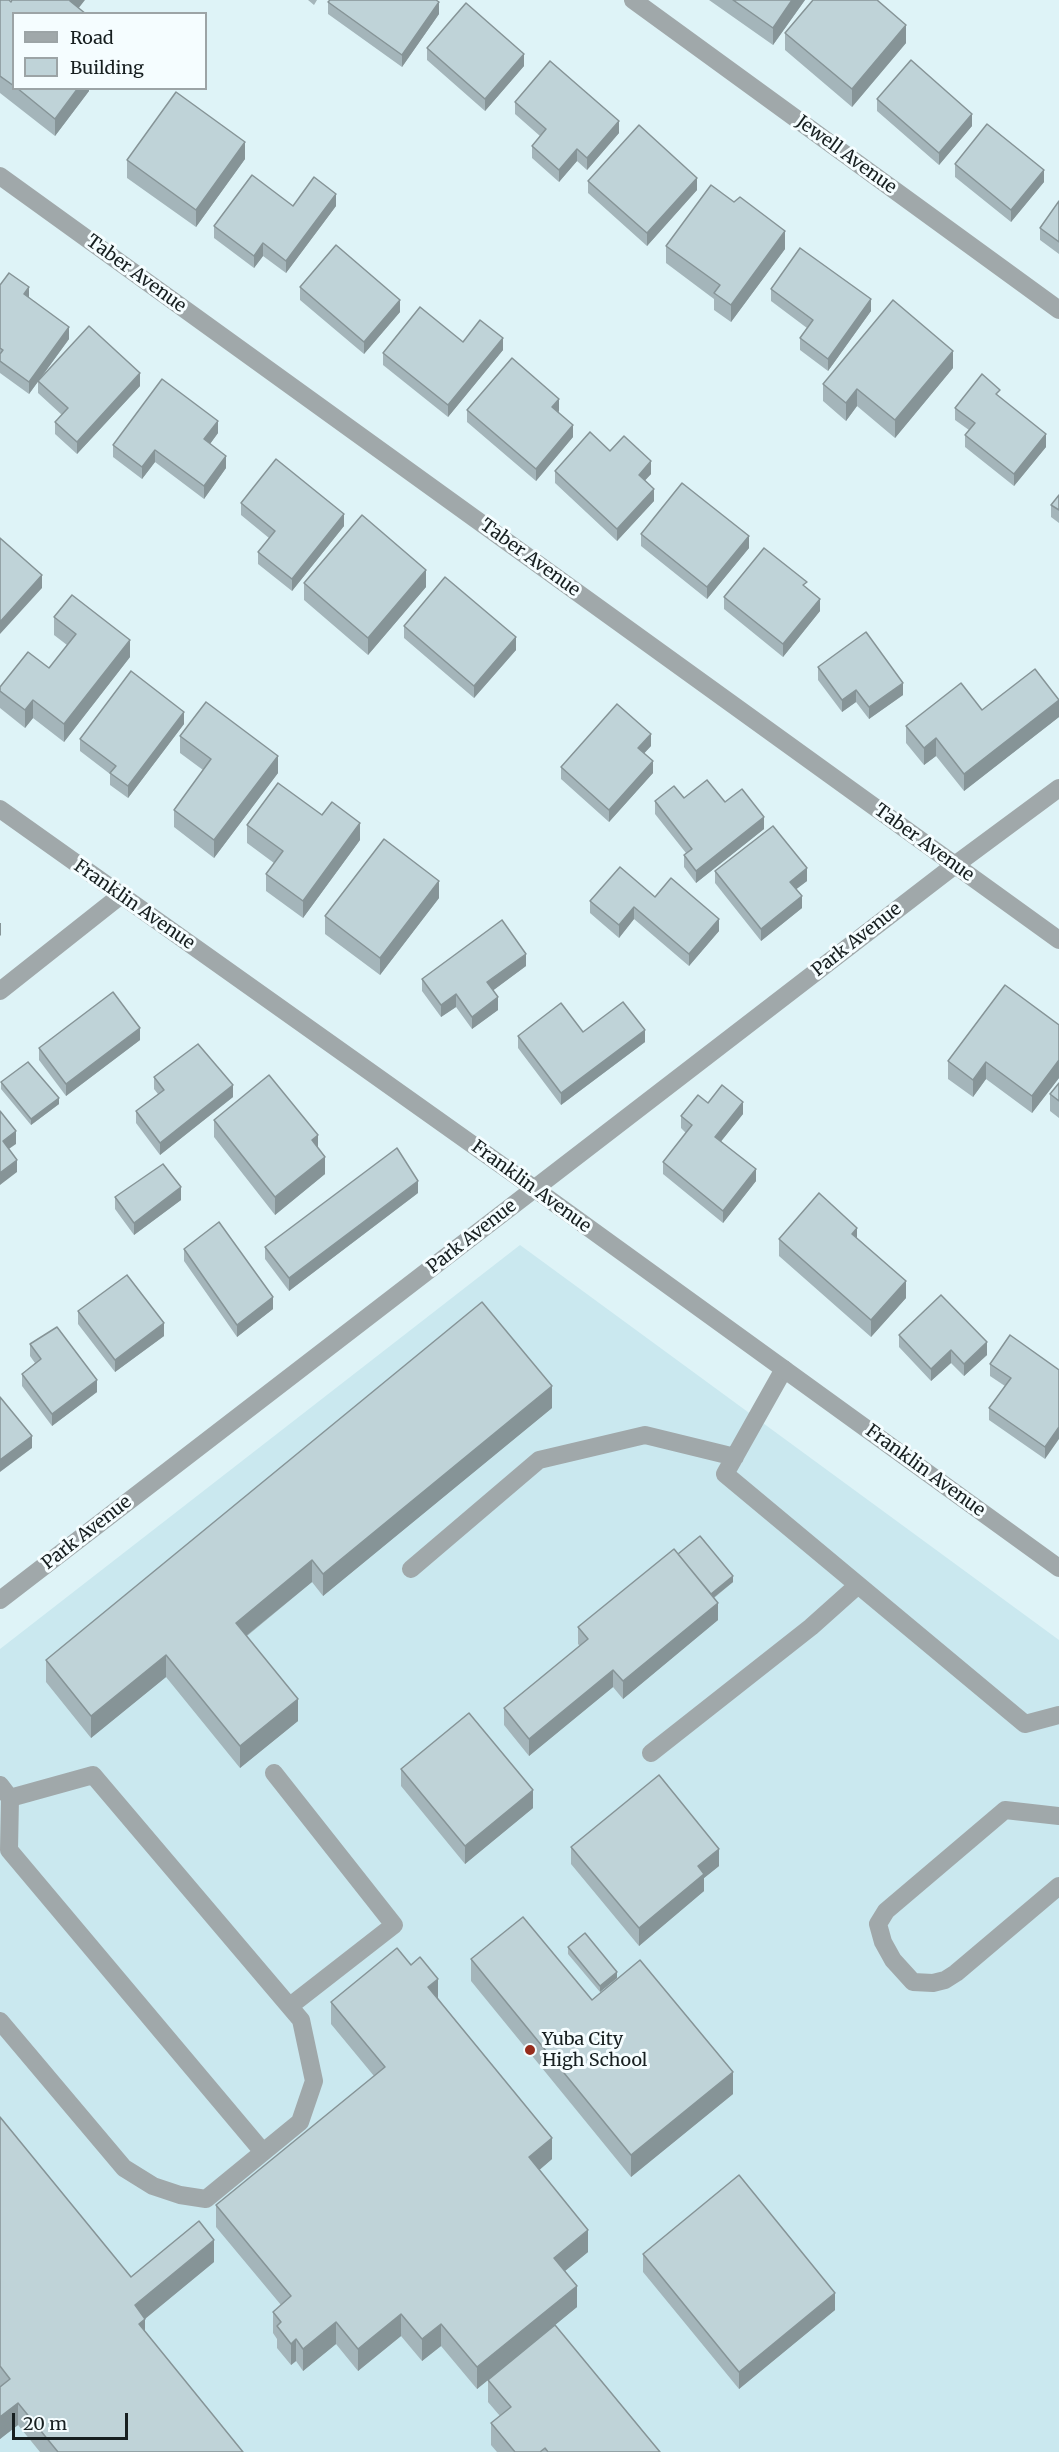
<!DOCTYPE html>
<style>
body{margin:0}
#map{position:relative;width:1059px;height:2452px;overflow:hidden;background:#def3f7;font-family:Merriweather,serif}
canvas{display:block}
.legend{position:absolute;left:12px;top:12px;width:195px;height:78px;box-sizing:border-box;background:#f5fdff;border:2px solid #9ca4a6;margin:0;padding:8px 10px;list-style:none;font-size:18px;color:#171f20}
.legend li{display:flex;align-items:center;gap:12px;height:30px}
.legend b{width:30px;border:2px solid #9ca4a6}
.scale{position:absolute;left:12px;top:2413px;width:116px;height:27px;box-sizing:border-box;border:3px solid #171f20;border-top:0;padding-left:8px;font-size:18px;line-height:21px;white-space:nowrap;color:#171f20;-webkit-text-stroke:4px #f5fdff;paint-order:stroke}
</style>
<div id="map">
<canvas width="1059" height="2452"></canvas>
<ul class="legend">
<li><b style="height:8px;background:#a0a8aa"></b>Road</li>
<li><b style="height:16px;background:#bfd3d8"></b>Building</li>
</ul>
<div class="scale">20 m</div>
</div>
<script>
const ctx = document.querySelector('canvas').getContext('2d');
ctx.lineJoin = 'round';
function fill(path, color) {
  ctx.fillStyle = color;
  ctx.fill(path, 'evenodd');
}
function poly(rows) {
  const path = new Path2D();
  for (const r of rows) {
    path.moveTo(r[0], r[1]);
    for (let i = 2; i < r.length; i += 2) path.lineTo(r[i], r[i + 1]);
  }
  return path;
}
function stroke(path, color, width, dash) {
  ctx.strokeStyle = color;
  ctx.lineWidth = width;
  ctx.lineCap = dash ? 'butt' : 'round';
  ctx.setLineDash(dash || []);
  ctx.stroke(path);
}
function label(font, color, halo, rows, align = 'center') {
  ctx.font = font + ' Merriweather,serif';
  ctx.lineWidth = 6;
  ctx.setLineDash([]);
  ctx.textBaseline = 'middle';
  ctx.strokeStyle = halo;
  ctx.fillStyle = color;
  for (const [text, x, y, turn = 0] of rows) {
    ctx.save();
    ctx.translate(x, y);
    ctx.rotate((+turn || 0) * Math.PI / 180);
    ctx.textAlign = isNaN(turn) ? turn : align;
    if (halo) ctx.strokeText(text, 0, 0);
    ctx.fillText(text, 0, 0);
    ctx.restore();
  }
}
fill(poly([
 [520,1245,1059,1640,1059,2452,0,2452,0,1649]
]), '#cae8ef');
stroke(poly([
 [784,1369,725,1474,1025,1724,1059,1715],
 [411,1569,539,1460,645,1435,735,1457],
 [651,1753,811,1627,858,1585],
 [274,1773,394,1925,290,2006],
 [0,1785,10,1798,93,1775,301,2020,314,2081,300,2122,206,2199,180,2195,153,2186,124,2168,0,2021],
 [10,1798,9,1850,263,2152],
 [1059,1816,1005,1810,886,1911,878,1924,883,1942,893,1960,913,1982,933,1983,945,1980,956,1973,1059,1886]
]), '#a0a8aa', 18);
stroke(poly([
 [633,0,1059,310],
 [0,176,1059,940],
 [0,991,120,896],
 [0,1600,955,865,1059,788]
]), '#a0a8aa', 18);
stroke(poly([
 [0,809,535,1189,1059,1568]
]), '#a0a8aa', 18);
fill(poly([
 [0,0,14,14,14,88,89,88,89,91,55,136,0,93],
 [308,0,317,0,314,5],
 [709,0,805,0,773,45],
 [328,2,439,14,402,67,328,14],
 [785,33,906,43,852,107,785,50],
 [427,48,524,66,485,111,427,60],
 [877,99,972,126,939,165,877,111],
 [515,102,619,133,587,170,577,161,559,182,532,158,532,146,540,136,515,114],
 [245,159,196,227,127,178,127,160],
 [955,164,1044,182,1011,222,955,177],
 [588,181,697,190,647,246,588,193],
 [1059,201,1059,254,1040,240,1040,228],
 [734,202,785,249,731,322,714,310,714,299,666,263,666,246],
 [293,206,336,206,286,273,263,256,254,268,214,238,214,226],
 [0,285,29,298,69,339,29,394,0,373],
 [300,287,400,312,364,354,300,300],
 [771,289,871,311,828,371,800,350,800,338,807,328,771,301],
 [463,342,503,350,448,417,383,365,383,353],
 [953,368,895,438,857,406,846,421,823,401,823,384],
 [38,381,140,386,77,454,55,434,55,422,62,415,38,393],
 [1000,397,1046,447,1014,486,965,447,965,435,969,430,955,420,955,408],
 [467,410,559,411,558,413,573,437,536,481,467,422],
 [218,433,210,444,226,468,204,499,155,462,142,479,113,457,113,445],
 [610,451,651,474,645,480,654,501,617,541,555,483,555,471],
 [1059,495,1059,523,1051,517,1051,505],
 [241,503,344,526,292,591,258,564,258,552,269,538,241,515],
 [641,534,749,548,707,599,641,546],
 [304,583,426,587,368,655,304,600],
 [807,588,820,611,783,657,724,609,724,597],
 [54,617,130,657,64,742,33,718,25,728,0,708,0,687,49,668,67,645,54,635],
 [404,626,516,650,474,698,404,638],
 [818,667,903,695,869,719,856,702,842,712,818,680],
 [982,710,1059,717,964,791,936,756,924,765,906,743,906,726],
 [184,724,128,798,110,785,110,774,80,751,80,739],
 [180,736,278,773,214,858,174,827,174,810,203,770,180,753],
 [651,746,644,753,653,773,609,822,561,779,561,767],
 [684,798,725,802,764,829,696,883,684,867,684,855,686,853,655,814,655,801],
 [322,815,360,840,303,918,266,891,266,874,274,863,247,843,247,825],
 [715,871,807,881,796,889,802,908,761,941,715,883],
 [655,897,719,931,689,966,634,919,619,938,590,913,590,901],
 [439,898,380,975,325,934,325,916],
 [526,966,493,990,498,1010,472,1029,456,1007,441,1017,422,991,422,979],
 [1059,1025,1059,1078,1032,1113,986,1079,973,1097,948,1079,948,1061],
 [583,1032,645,1042,561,1105,518,1048,518,1036],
 [140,1040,66,1096,39,1060,39,1048],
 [154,1077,233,1097,160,1155,136,1123,136,1111,158,1094,154,1089],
 [1,1082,59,1104,31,1125,1,1089],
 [1059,1083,1059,1118,1050,1111,1050,1094],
 [708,1103,743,1114,721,1141,756,1181,723,1223,663,1174,663,1162,686,1133,681,1128,681,1116],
 [214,1120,318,1148,325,1174,275,1215,214,1137],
 [418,1193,289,1291,265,1259,265,1247],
 [115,1197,181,1200,134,1235,115,1209],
 [779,1239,857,1239,906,1298,871,1337,779,1256],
 [184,1249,273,1309,237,1337,184,1261],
 [78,1311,164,1336,115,1372,78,1324],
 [899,1335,987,1355,964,1376,951,1363,931,1381,899,1347],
 [30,1344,97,1392,52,1426,22,1386,22,1374,35,1363,30,1356],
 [990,1364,1059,1370,1045,1459,989,1420,989,1408,1005,1386,990,1376],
 [552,1408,323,1596,312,1582,247,1636,298,1721,240,1768,166,1677,91,1738,46,1682,46,1660],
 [678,1554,733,1582,714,1598,718,1620,623,1699,613,1687,529,1756,504,1725,504,1708,580,1646,578,1644,578,1627],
 [401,1769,533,1808,465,1864,401,1786],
 [571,1847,719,1866,704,1878,704,1891,639,1946,571,1864],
 [568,1947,617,1978,600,1992,568,1954],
 [471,1959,592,2000,733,2094,631,2177,471,1981],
 [438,1998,552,2159,539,2170,588,2252,565,2271,577,2307,555,2325,660,2452,497,2452,491,2445,491,2423,500,2416,488,2402,488,2380,477,2389,441,2346,422,2361,401,2336,358,2371,336,2344,303,2371,296,2361,291,2365,277,2348,277,2339,273,2333,273,2312,281,2305,216,2227,216,2205,374,2076,331,2024,331,2002],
 [0,2117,131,2277,214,2262,145,2319,145,2333,243,2452,40,2452,18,2425,0,2439],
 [643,2254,835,2310,739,2389,643,2272]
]), '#a4b5ba');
fill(poly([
 [71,0,85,0,74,14,70,1],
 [792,0,805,0,773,45,773,28],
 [439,2,439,14,402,67,402,55],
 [906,25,906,43,852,107,852,89],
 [524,54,524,66,485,111,485,99],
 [78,88,89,88,89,91,55,136,55,119],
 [972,114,972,126,939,165,939,153],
 [619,121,619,133,587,170,587,158],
 [245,142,245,159,196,227,196,210],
 [577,149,577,161,559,182,559,170],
 [1044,170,1044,182,1011,222,1011,210],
 [697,178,697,190,647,246,647,233],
 [336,194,336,206,286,273,286,261],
 [785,231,785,249,731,322,731,305],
 [263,243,263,256,254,268,254,256],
 [29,287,29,300,24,294],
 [871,299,871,311,828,371,828,359],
 [400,300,400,312,364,354,364,342],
 [69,327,69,339,29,394,29,382],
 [503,338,503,350,448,417,448,405],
 [953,351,953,368,895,438,895,420],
 [140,373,140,386,77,454,77,442],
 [857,389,857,406,846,421,846,403],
 [559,399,559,411,552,420,552,407],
 [218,421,218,433,204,452,204,439],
 [573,425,573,437,536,481,536,469],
 [1046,434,1046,447,1014,486,1014,474],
 [155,450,155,462,142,479,142,467],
 [226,456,226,468,204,499,204,486],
 [651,461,651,474,639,487,639,475],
 [654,489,654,501,617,541,617,529],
 [344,514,344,526,292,591,292,579],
 [749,536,749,548,707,599,707,587],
 [426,570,426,587,368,655,368,638],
 [42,575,42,588,0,634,0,622],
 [820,599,820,611,783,657,783,644],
 [516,637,516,650,474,698,474,686],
 [130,640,130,657,64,742,64,724],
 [903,683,903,695,869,719,869,707],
 [856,690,856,702,842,712,842,700],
 [33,700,33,718,25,728,25,710],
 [1059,700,1059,717,964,791,964,774],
 [184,712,184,724,128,798,128,786],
 [651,734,651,746,638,760,638,748],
 [936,738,936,756,924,765,924,748],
 [278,756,278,773,214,858,214,840],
 [653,761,653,773,609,822,609,810],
 [764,817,764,829,696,883,696,871],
 [360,823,360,840,303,918,303,901],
 [807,868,807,881,790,894,790,882],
 [439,881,439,898,380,975,380,958],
 [802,896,802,908,761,941,761,929],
 [634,907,634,919,619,938,619,925],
 [719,919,719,931,689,966,689,954],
 [0,923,1,923,1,935,0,936],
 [526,954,526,966,487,995,487,982],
 [456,994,456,1007,441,1017,441,1005],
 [498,997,498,1010,472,1029,472,1017],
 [140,1028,140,1040,66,1096,66,1084],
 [645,1030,645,1042,561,1105,561,1093],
 [1059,1060,1059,1078,1032,1113,1032,1096],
 [986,1062,986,1079,973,1097,973,1080],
 [233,1085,233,1097,160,1155,160,1143],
 [59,1098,59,1104,31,1125,31,1119],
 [743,1102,743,1114,715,1149,715,1137],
 [16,1131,16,1144,3,1153,3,1141],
 [318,1135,318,1153,312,1140],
 [325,1157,325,1174,275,1215,275,1197],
 [17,1160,17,1172,0,1185,0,1173],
 [756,1169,756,1181,723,1223,723,1211],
 [418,1181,418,1193,289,1291,289,1278],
 [181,1187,181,1200,134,1235,134,1223],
 [857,1228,857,1245,852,1234],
 [906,1281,906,1298,871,1337,871,1320],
 [273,1297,273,1309,237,1337,237,1325],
 [164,1323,164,1336,115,1372,115,1360],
 [987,1342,987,1355,964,1376,964,1364],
 [951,1350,951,1363,931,1381,931,1369],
 [97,1380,97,1392,52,1426,52,1414],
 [552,1386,552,1408,323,1596,323,1574],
 [1059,1427,1059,1439,1045,1459,1045,1447],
 [32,1436,32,1448,0,1472,0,1460],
 [312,1560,312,1582,236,1644,236,1623],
 [733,1576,733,1582,708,1602,708,1596],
 [718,1603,718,1620,623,1699,623,1681],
 [166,1655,166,1677,91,1738,91,1716],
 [613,1670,613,1687,529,1756,529,1739],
 [298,1699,298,1721,240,1768,240,1746],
 [533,1790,533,1808,465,1864,465,1846],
 [719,1849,719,1866,704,1878,704,1891,639,1946,639,1928,698,1866],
 [617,1972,617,1978,600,1992,600,1986],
 [438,1979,438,2001,428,1987],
 [733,2072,733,2094,631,2177,631,2155],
 [552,2138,552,2159,529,2179,529,2157],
 [588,2230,588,2252,554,2280,554,2258],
 [214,2240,214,2262,135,2327,135,2305],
 [577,2286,577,2307,477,2389,477,2367],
 [835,2293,835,2310,739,2389,739,2372],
 [401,2314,401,2336,358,2371,358,2349],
 [145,2319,145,2340,139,2324],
 [336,2322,336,2344,303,2371,303,2349],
 [441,2324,441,2346,422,2361,422,2339],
 [296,2339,296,2361,291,2365,291,2344],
 [18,2403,18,2425,0,2439,0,2417]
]), '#869497');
const building = poly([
 [0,0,9,0,11,2,12,0,71,0,70,1,86,14,14,14,14,86,0,76,0,0],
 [330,0,436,0,439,2,402,55,328,2,330,0],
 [733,0,792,0,773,28,733,0],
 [813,0,877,0,906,25,852,89,785,33,813,0],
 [466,3,524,54,485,99,427,48,466,3],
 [911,60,972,114,939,153,877,99,911,60],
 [550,61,619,121,587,158,577,149,559,170,532,146,546,129,515,102,550,61],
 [17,88,78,88,55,119,17,88],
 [176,92,245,142,196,210,127,160,176,92],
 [987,124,1044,170,1011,210,955,164,987,124],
 [639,125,697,178,647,233,588,181,639,125],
 [252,175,293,206,314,177,336,194,286,261,263,243,254,256,214,226,252,175],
 [711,185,734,202,740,197,785,231,731,305,714,293,720,285,666,246,711,185],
 [1059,201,1059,242,1040,228,1059,201],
 [336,245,400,300,364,342,300,287,336,245],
 [800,248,871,299,828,359,800,338,813,320,771,289,800,248],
 [9,273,29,287,24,294,69,327,29,382,0,361,0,354,3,350,0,348,0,285,9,273],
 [893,300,953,351,895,420,857,389,846,403,823,384,893,300],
 [420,307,463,342,480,320,503,338,448,405,383,353,420,307],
 [89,326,140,373,77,442,55,422,68,408,38,381,89,326],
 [512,358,559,399,552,407,573,425,536,469,467,410,512,358],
 [982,374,1000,390,996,394,1046,434,1014,474,965,435,975,423,955,408,982,374],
 [162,379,218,421,204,439,226,456,204,486,155,450,142,467,113,445,162,379],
 [590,432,610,451,624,436,651,461,639,475,654,489,617,529,555,471,590,432],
 [276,459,344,514,292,579,258,552,275,531,241,503,276,459],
 [682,483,749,536,707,587,641,534,682,483],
 [1059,495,1059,510,1051,505,1059,495],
 [362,515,426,570,368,638,304,583,362,515],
 [0,538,42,575,0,622,0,538],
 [764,548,807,582,803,585,820,599,783,644,724,597,764,548],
 [445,577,516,637,474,686,404,626,445,577],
 [72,595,130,640,64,724,33,700,25,710,0,691,0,687,28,652,49,668,76,634,54,617,72,595],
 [866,632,903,683,869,707,856,690,842,700,818,667,866,632],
 [1035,669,1059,700,964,774,936,738,924,748,906,726,961,683,982,710,1035,669],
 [131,671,184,712,128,786,110,773,116,766,80,739,131,671],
 [206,702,278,756,214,840,174,810,211,759,180,736,206,702],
 [617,704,651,734,638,748,653,761,609,810,561,767,617,704],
 [707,780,725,802,742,789,764,817,696,871,684,855,692,849,655,801,674,786,684,798,707,780],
 [278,783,322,815,332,802,360,823,303,901,266,874,283,851,247,825,278,783],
 [773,826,807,868,790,882,802,896,761,929,715,871,773,826],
 [384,839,439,881,380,958,325,916,384,839],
 [620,867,655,897,671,878,719,919,689,954,634,907,619,925,590,901,620,867],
 [502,920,526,954,487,982,498,997,472,1017,456,994,441,1005,422,979,502,920],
 [1005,985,1059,1025,1059,1060,1032,1096,986,1062,973,1080,948,1061,1005,985],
 [113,992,140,1028,66,1084,39,1048,113,992],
 [623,1002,645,1030,561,1093,518,1036,561,1003,583,1032,623,1002],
 [198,1044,233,1085,160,1143,136,1111,164,1090,154,1077,198,1044],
 [28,1062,59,1098,31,1119,1,1082,28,1062],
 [269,1075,318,1135,312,1140,325,1157,275,1197,214,1120,269,1075],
 [1059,1083,1059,1101,1050,1094,1059,1083],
 [722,1085,743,1102,715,1137,756,1169,723,1211,663,1162,692,1125,681,1116,698,1095,708,1103,722,1085],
 [0,1111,16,1131,3,1141,17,1160,0,1173,0,1111],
 [397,1148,418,1181,289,1278,265,1247,397,1148],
 [163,1164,181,1187,134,1223,115,1197,163,1164],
 [819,1193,857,1228,852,1234,906,1281,871,1320,779,1239,819,1193],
 [219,1222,273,1297,237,1325,184,1249,219,1222],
 [127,1275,164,1323,115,1360,78,1311,127,1275],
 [941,1295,987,1342,964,1364,951,1350,931,1369,899,1335,941,1295],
 [482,1302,552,1386,323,1574,312,1560,236,1623,298,1699,240,1746,166,1655,91,1716,46,1660,482,1302],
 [57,1327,97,1380,52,1414,22,1374,41,1359,30,1344,57,1327],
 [1010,1335,1059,1370,1059,1427,1045,1447,989,1408,1011,1378,990,1364,1010,1335],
 [0,1397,32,1436,0,1460,0,1397],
 [700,1536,733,1576,711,1594,678,1554,700,1536],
 [674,1549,718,1603,623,1681,613,1670,529,1739,504,1708,588,1639,578,1627,674,1549],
 [469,1713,533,1790,465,1846,401,1769,469,1713],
 [659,1775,719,1849,698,1866,704,1874,639,1928,571,1847,659,1775],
 [523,1917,592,2000,640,1960,733,2072,631,2155,471,1959,523,1917],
 [585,1933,617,1972,600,1986,568,1947,585,1933],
 [397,1948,411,1965,420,1957,438,1979,428,1987,552,2138,529,2157,588,2230,554,2258,577,2286,477,2367,441,2324,422,2339,401,2314,358,2349,336,2322,303,2349,296,2339,291,2344,277,2326,281,2322,273,2312,291,2296,216,2205,385,2067,331,2002,397,1948],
 [0,2117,131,2277,199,2221,214,2240,135,2305,145,2319,139,2324,243,2452,58,2452,18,2403,0,2417,0,2387,10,2379,0,2366,0,2117],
 [739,2175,835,2293,739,2372,643,2254,739,2175],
 [555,2325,660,2452,548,2452,545,2448,540,2452,515,2452,491,2423,511,2407,488,2380,555,2325]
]);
fill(building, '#bfd3d8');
stroke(building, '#869497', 1.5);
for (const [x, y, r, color] of [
 [530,2050,6,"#972d1d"]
]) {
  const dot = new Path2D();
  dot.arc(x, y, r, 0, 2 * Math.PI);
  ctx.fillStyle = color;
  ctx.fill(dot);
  stroke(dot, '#f5fdff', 2);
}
label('18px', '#171f20', '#f5fdff', [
 ["Jewell Avenue",846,155,36],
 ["Taber Avenue",136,274,36],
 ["Taber Avenue",530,558,36],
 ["Taber Avenue",924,843,36],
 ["Franklin Avenue",134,905,35],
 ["Park Avenue",857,940,-38],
 ["Franklin Avenue",531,1187,36],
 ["Park Avenue",472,1237,-38],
 ["Franklin Avenue",925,1471,36],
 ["Park Avenue",87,1533,-38]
]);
label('18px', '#171f20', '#f5fdff', [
 ["Yuba City",542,2040],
 ["High School",542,2061]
], 'left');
</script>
